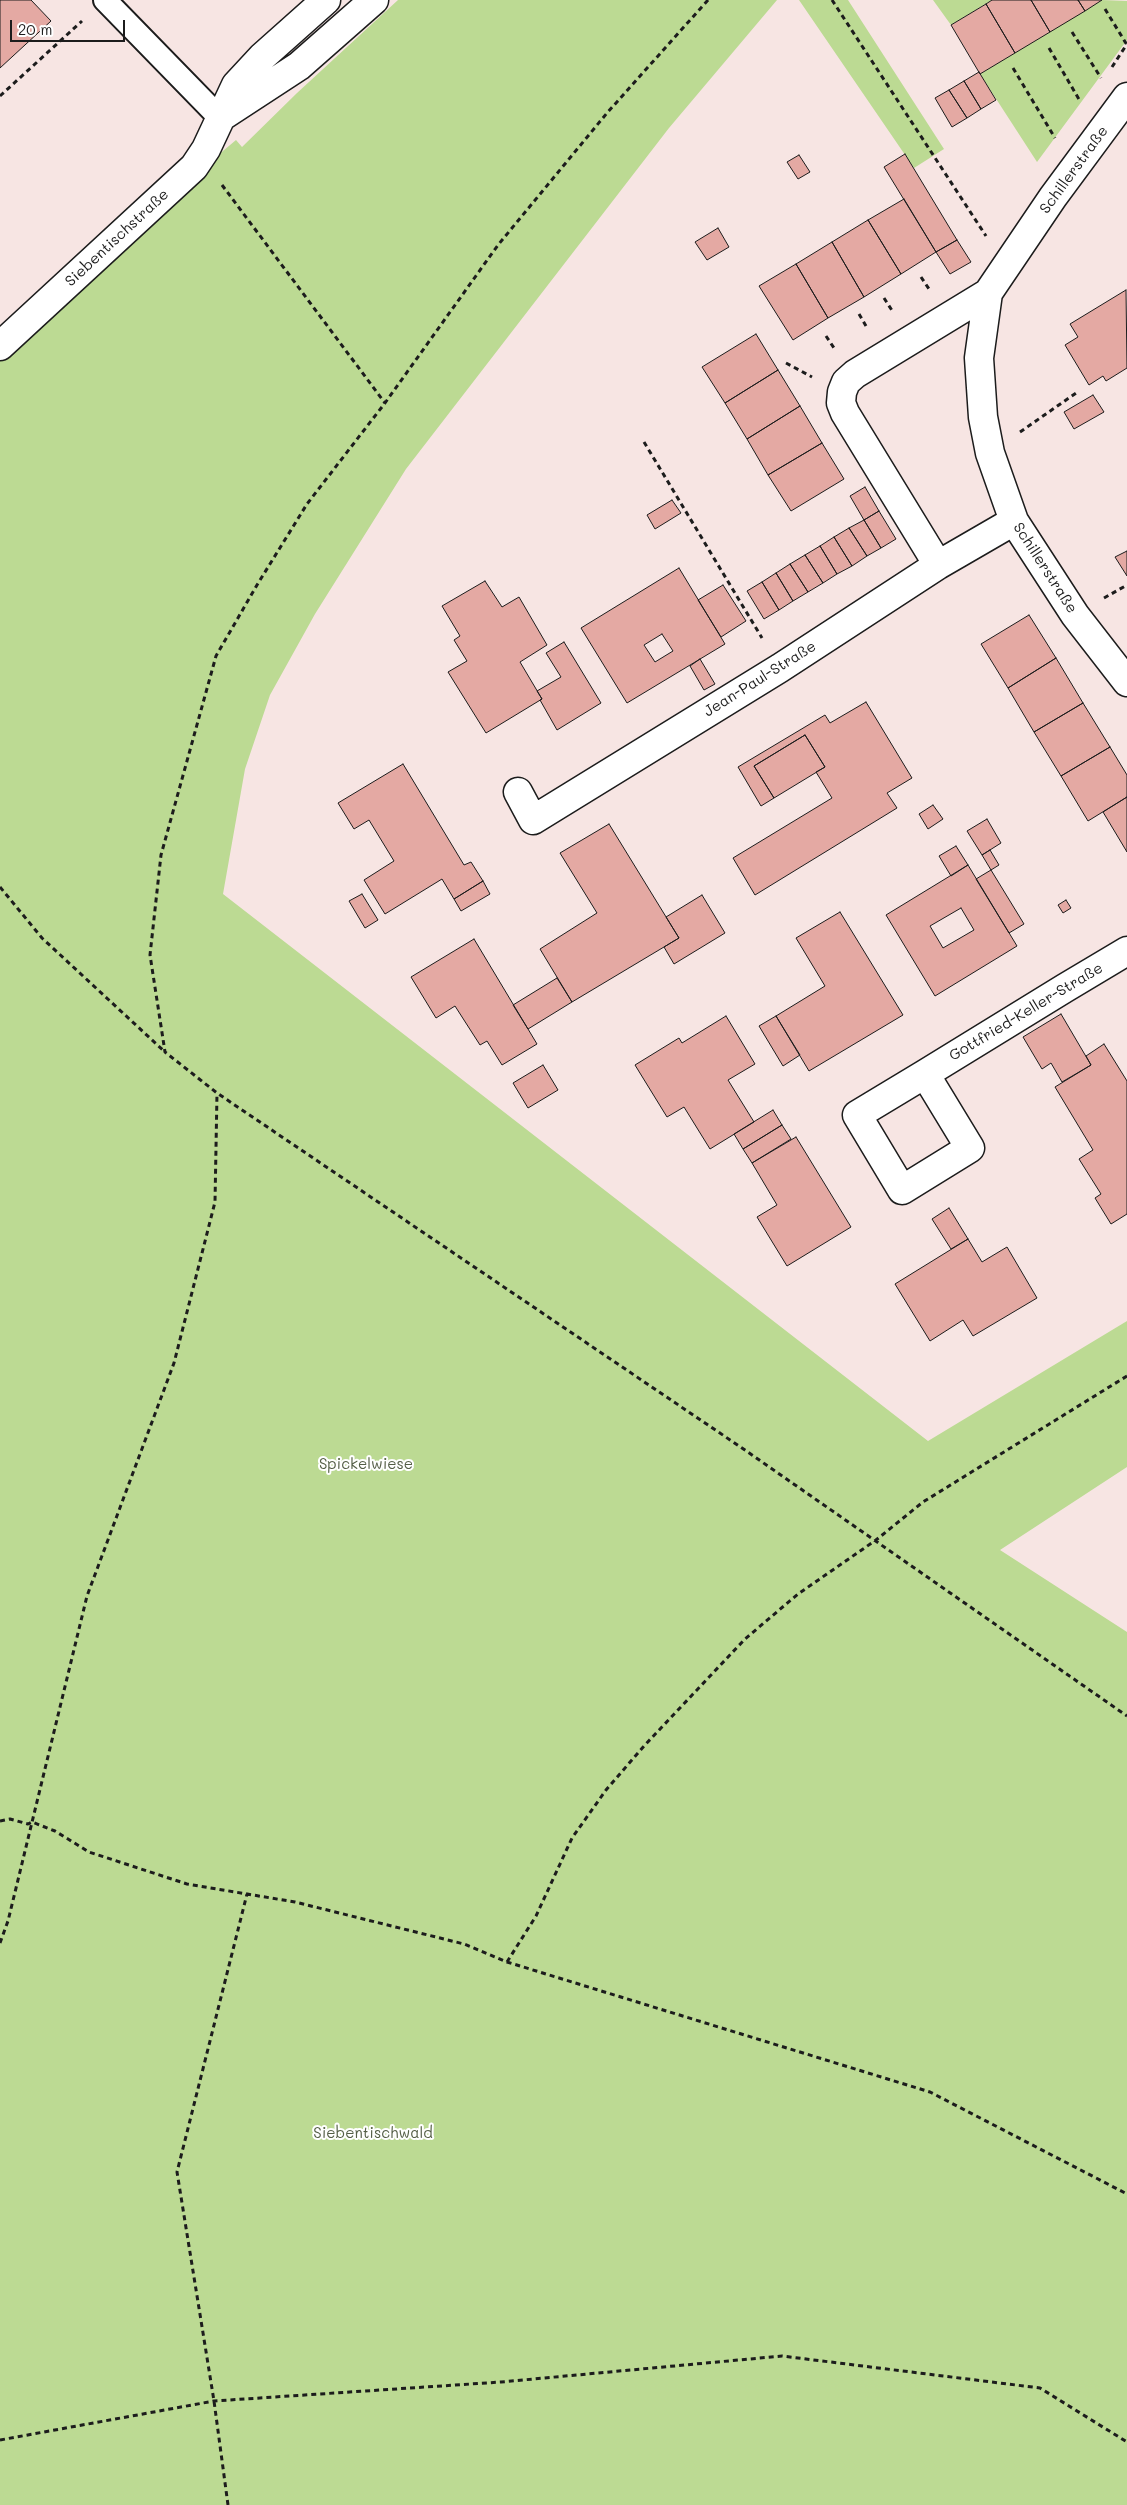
<!DOCTYPE html>
<meta charset="utf-8">
<style>
body{margin:0}
#map{position:relative;width:1127px;height:2505px;overflow:hidden;background:#f7e5e3;font-family:Mali,sans-serif}
canvas{display:block}
.scale{position:absolute;left:10px;top:20px;width:115px;height:22px;box-sizing:border-box;border:2px solid #1c1c1c;border-top:0;padding-left:6px;font-size:15px;line-height:18px;white-space:nowrap;color:#1c1c1c;-webkit-text-stroke:4px #fff;paint-order:stroke}
</style>
<div id="map">
<canvas width="1127" height="2505"></canvas>
<div class="scale">20 m</div>
</div>
<script>
const ctx = document.querySelector('canvas').getContext('2d');
ctx.lineJoin = 'round';
function fill(path, color) {
  ctx.fillStyle = color;
  ctx.fill(path, 'evenodd');
}
function poly(rows) {
  const path = new Path2D();
  for (const r of rows) {
    path.moveTo(r[0], r[1]);
    for (let i = 2; i < r.length; i += 2) path.lineTo(r[i], r[i + 1]);
  }
  return path;
}
function stroke(path, color, width, dash) {
  ctx.strokeStyle = color;
  ctx.lineWidth = width;
  ctx.lineCap = dash ? 'butt' : 'round';
  ctx.setLineDash(dash || []);
  ctx.stroke(path);
}
function label(font, color, halo, rows, align = 'center') {
  ctx.font = font + ' Mali,sans-serif';
  ctx.lineWidth = 4;
  ctx.setLineDash([]);
  ctx.textBaseline = 'middle';
  ctx.strokeStyle = halo;
  ctx.fillStyle = color;
  for (const [text, x, y, turn = 0] of rows) {
    ctx.save();
    ctx.translate(x, y);
    ctx.rotate((+turn || 0) * Math.PI / 180);
    ctx.textAlign = isNaN(turn) ? turn : align;
    if (halo) ctx.strokeText(text, 0, 0);
    ctx.fillText(text, 0, 0);
    ctx.restore();
  }
}
fill(poly([
 [398,0,777,0,669,128,406,469,315,614,270,695,245,769,223,894,928,1441,1127,1321,1127,1467,1000,1550,1127,1632,1127,2505,0,2505,0,359,217,156,236,140,242,147,297,93],
 [799,0,848,0,944,149,914,168],
 [933,0,992,0,951,25],
 [1102,0,1127,1,1127,40,1037,162,980,74]
]), '#bcda93');
const building = poly([
 [0,0,31,0,51,21,0,68,0,0],
 [992,0,1031,0,1050,32,1015,53,986,4,992,0],
 [1031,0,1078,0,1085,11,1050,32,1031,0],
 [1078,0,1102,0,1085,11,1078,0],
 [986,4,1015,53,980,74,951,25,986,4],
 [979,72,996,100,981,109,964,81,979,72],
 [964,81,981,109,967,118,949,90,964,81],
 [949,90,967,118,952,127,935,98,949,90],
 [905,154,957,240,936,252,884,167,905,154],
 [799,155,810,172,798,179,787,162,799,155],
 [904,199,936,252,901,274,868,220,904,199],
 [868,220,901,274,864,297,832,242,868,220],
 [718,228,729,247,707,260,695,242,718,228],
 [957,240,971,262,950,274,936,252,957,240],
 [832,242,864,297,828,318,796,264,832,242],
 [796,264,828,318,793,340,759,286,796,264],
 [1126,290,1127,368,1106,381,1103,376,1089,385,1065,345,1078,337,1070,324,1126,290],
 [756,334,778,370,725,403,702,367,756,334],
 [778,370,800,406,747,439,725,403,778,370],
 [1093,395,1104,412,1074,429,1064,412,1093,395],
 [800,406,822,443,768,475,747,439,800,406],
 [822,443,844,479,791,511,768,475,822,443],
 [865,487,879,511,864,520,850,496,865,487],
 [672,500,681,513,655,529,647,515,672,500],
 [879,511,896,539,881,548,864,520,879,511],
 [864,520,881,548,867,556,849,528,864,520],
 [849,528,867,556,852,566,834,537,849,528],
 [834,537,852,566,837,574,820,546,834,537],
 [820,546,837,574,823,583,805,555,820,546],
 [1127,551,1127,576,1115,557,1127,551],
 [805,555,823,583,808,592,790,564,805,555],
 [790,564,808,592,793,601,776,573,790,564],
 [679,568,725,644,627,703,581,628,679,568],
 [662,634,673,651,655,662,644,645,662,634],
 [776,573,793,601,779,610,762,582,776,573],
 [485,581,502,607,519,597,547,645,520,662,542,699,486,733,448,672,467,661,454,640,460,636,442,606,485,581],
 [762,582,779,610,764,619,747,591,762,582],
 [723,585,746,621,721,637,698,600,723,585],
 [1029,615,1056,658,1008,688,981,644,1029,615],
 [564,642,601,703,557,730,540,700,542,699,537,691,561,677,546,653,564,642],
 [1056,658,1083,703,1034,732,1008,688,1056,658],
 [700,659,715,684,704,690,690,666,700,659],
 [866,702,912,778,887,793,897,808,755,895,733,858,832,798,816,772,825,767,805,735,754,766,774,798,761,806,738,767,825,715,830,723,866,702],
 [1083,703,1110,747,1061,776,1034,732,1083,703],
 [805,735,825,767,774,798,754,766,805,735],
 [1110,747,1127,775,1127,797,1088,821,1061,776,1110,747],
 [403,764,464,865,471,862,483,881,454,899,442,879,385,914,364,880,394,861,369,820,354,829,338,803,403,764],
 [1127,797,1127,852,1103,812,1127,797],
 [933,805,943,819,928,829,919,814,933,805],
 [987,819,1001,843,982,855,967,831,987,819],
 [609,824,679,938,572,1002,540,949,597,913,560,853,609,824],
 [956,846,968,865,951,876,939,856,956,846],
 [990,850,999,865,991,870,982,855,990,850],
 [968,865,1017,946,935,996,886,915,968,865],
 [961,908,974,930,943,948,930,926,961,908],
 [991,870,1024,924,1009,933,976,879,991,870],
 [483,881,490,894,461,911,454,899,483,881],
 [362,894,378,920,365,928,349,901,362,894],
 [702,895,725,933,674,964,664,947,679,938,666,917,702,895],
 [1066,900,1071,908,1063,913,1058,905,1066,900],
 [840,912,903,1015,809,1071,776,1016,825,986,796,938,840,912],
 [474,939,537,1044,502,1065,487,1041,480,1045,455,1006,436,1018,411,977,474,939],
 [557,978,572,1002,528,1029,513,1005,557,978],
 [1061,1014,1091,1065,1062,1082,1051,1063,1042,1069,1023,1037,1061,1014],
 [726,1016,755,1064,728,1080,754,1122,710,1149,684,1107,667,1117,635,1065,679,1038,682,1043,726,1016],
 [776,1016,800,1055,783,1066,759,1026,776,1016],
 [1104,1044,1127,1081,1127,1214,1111,1224,1095,1198,1101,1194,1079,1159,1093,1150,1055,1087,1091,1065,1086,1056,1104,1044],
 [543,1065,558,1090,528,1108,513,1083,543,1065],
 [773,1110,782,1125,743,1149,734,1134,773,1110],
 [782,1125,791,1139,752,1163,743,1149,782,1125],
 [796,1137,851,1227,787,1266,757,1217,777,1205,752,1163,796,1137],
 [949,1208,968,1239,951,1249,932,1219,949,1208],
 [968,1239,982,1262,1007,1247,1037,1298,973,1336,963,1320,930,1341,895,1284,968,1239]
]);
fill(building, '#e4a9a3');
stroke(building, '#1c1c1c', 1);
const lane = poly([
 [105,0,220,118]
]);
const street = poly([
 [1127,97,1053,197,988,293,979,358,983,417,990,453,1014,521,1075,615,1127,682],
 [221,117,299,66,374,0],
 [0,346,194,167,206,149,236,85,262,57,326,0],
 [938,565,845,413,841,403,842,392,846,382,855,374,988,293],
 [518,792,533,820,780,668,938,565,1014,521],
 [925,1074,970,1148,902,1190,857,1115,925,1074,1065,988,1127,951]
]);
stroke(lane, '#1c1c1c', 26);
stroke(street, '#1c1c1c', 31);
stroke(poly([
 [708,0,607,113,498,245,385,403,307,504,257,585,216,656,161,855,150,955,165,1052,217,1093,742,1448,1127,1716],
 [832,0,986,236],
 [1105,9,1127,45],
 [1072,32,1101,78],
 [1049,48,1080,101],
 [1112,67,1127,44],
 [1013,68,1055,138],
 [0,96,82,21],
 [222,185,385,403],
 [921,277,929,289],
 [884,298,893,312],
 [859,314,866,326],
 [826,336,834,348],
 [786,363,812,377],
 [1020,432,1079,391],
 [644,442,762,638],
 [1104,598,1127,585],
 [0,887,42,938,165,1052],
 [0,1821,10,1819,28,1824,32,1822,55,1831,89,1852,187,1884,295,1902,464,1944,507,1962,930,2092,1127,2194],
 [0,1943,8,1921,87,1596,174,1363,215,1202,217,1093],
 [507,1962,536,1916,572,1838,606,1790,644,1746,745,1639,798,1594,876,1540,923,1502,1127,1376],
 [0,2440,214,2401,501,2382,782,2356,1040,2388,1127,2442],
 [228,2505,214,2401,177,2172,247,1894]
]), '#1c1c1c', 3, [5, 4]);
stroke(lane, '#fff', 22);
stroke(street, '#fff', 28);
label('15px', '#1c1c1c', '#fff', [
 ["Schillerstraße",1074,170,-54],
 ["Siebentischstraße",117,238,-43],
 ["Schillerstraße",1045,568,57],
 ["Jean-Paul-Straße",760,679,-32],
 ["Gottfried-Keller-Straße",1026,1012,-31]
]);
label('15px', '#545e46', '#fff', [
 ["Spickelwiese",366,1464],
 ["Siebentischwald",373,2133]
]);
</script>
